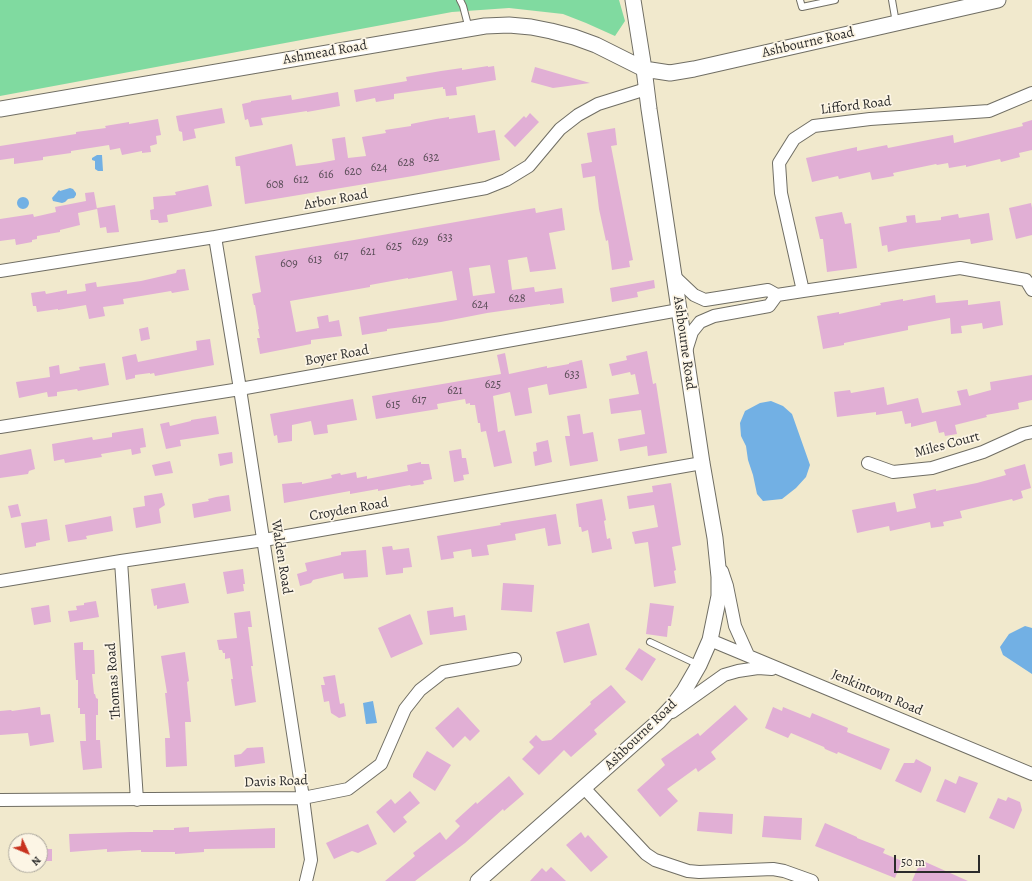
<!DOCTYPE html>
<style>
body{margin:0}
#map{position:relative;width:1032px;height:881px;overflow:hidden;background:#f1e9cd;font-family:Alegreya,serif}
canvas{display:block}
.north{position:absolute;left:8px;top:833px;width:40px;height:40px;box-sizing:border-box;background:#fcf5e5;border:1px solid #a8a49b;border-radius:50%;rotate:134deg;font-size:11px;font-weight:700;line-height:16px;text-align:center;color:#2b2b2b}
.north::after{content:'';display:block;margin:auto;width:14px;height:18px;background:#c8321e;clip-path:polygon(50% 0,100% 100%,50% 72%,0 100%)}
.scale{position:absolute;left:894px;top:855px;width:86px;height:18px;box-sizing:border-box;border:2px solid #2b2b2b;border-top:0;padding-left:5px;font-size:12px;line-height:14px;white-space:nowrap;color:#2b2b2b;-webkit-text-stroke:3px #fcf5e5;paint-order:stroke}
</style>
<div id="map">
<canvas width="1032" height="881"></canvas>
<div class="north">N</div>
<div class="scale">50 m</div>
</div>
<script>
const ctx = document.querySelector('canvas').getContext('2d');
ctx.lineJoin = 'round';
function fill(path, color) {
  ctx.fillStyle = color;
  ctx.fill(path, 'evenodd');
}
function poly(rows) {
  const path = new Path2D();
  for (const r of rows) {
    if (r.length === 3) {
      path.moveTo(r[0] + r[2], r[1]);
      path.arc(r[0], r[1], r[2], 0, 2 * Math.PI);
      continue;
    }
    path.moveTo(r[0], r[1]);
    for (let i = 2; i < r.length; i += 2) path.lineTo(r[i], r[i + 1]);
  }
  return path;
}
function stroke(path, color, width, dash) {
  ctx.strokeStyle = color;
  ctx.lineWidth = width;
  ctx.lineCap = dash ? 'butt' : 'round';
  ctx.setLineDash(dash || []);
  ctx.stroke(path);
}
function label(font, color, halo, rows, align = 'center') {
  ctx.font = font + ' Alegreya,serif';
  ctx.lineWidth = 3.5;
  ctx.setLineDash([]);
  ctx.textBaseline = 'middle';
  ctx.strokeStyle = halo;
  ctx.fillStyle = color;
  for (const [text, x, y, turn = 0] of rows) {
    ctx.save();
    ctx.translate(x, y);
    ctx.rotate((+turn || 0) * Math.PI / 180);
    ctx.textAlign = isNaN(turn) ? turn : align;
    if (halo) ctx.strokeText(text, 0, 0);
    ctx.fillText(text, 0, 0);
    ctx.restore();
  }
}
fill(poly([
 [0,0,619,0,625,21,615,36,586,23,563,14,509,8,452,12,0,96]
]), '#80daa0');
fill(poly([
 [97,155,102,155,103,171,98,171,95,169,95,161,92,160,92,158],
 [70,188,73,189,76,193,76,195,74,198,68,199,65,202,62,203,53,201,52,198,59,190,60,191],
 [23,203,6],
 [771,401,783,406,792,414,810,465,806,477,796,488,782,499,763,501,757,494,753,475,748,460,746,446,741,436,740,423,745,411,760,403],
 [1025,626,1032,628,1032,674,1003,655,1000,647,1009,634],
 [373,701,377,723,366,724,363,703]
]), '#72b0e4');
fill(poly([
 [488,66,488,67,494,66,496,80,456,87,457,95,446,96,445,89,443,89,443,87,394,94,394,99,376,102,375,98,356,102,354,90,407,81,406,77,441,71,462,68,462,70],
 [535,67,590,83,553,88,531,82],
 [338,92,340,106,307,112,307,111,261,118,263,125,250,127,248,119,245,120,242,104,251,102,251,101,291,95,292,100],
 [222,108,225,123,194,129,196,138,183,141,182,132,179,131,176,116],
 [530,113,539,122,515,147,504,136,524,116,526,118],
 [475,115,478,133,495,130,500,160,413,176,245,204,240,166,236,166,235,157,292,144,296,166,319,163,335,160,332,139,345,137,348,158,366,156,362,137,386,133,385,130,411,126,411,124,436,119,449,117,449,119],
 [158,119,161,135,156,136,157,144,150,146,151,152,142,153,142,151,122,155,120,148,110,150,109,145,71,151,71,153,43,157,43,160,14,164,14,158,0,160,0,146,76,134,76,132,106,128,105,126,129,122,129,124],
 [1032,120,1032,150,1019,153,1020,157,1001,162,1000,159,966,167,966,165,949,168,948,163,937,165,936,164,893,173,894,176,872,180,870,172,839,179,838,176,812,182,806,158,857,147,857,151,887,145,888,148,953,135,954,143,1023,126,1022,123],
 [615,128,617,145,611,146,633,260,629,261,630,267,612,270,608,240,606,241,599,209,595,176,583,178,581,164,592,162,587,133],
 [208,185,212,206,167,215,168,222,159,223,158,220,151,220,150,210,154,209,153,197,176,195,175,192],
 [94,192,97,209,78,213,80,225,60,230,60,232,37,236,37,239,32,240,32,242,16,245,15,239,0,241,0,219,33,214,34,217,56,212,55,207,86,201,85,193],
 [1031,203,1032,208,1032,235,1016,239,1009,208],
 [115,205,119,232,107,233,106,227,100,228,97,208],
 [535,208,536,213,562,208,565,230,549,233,556,269,530,272,527,257,508,260,512,290,534,287,535,292,562,288,564,303,550,305,550,304,487,313,441,322,387,329,387,331,362,335,359,317,457,300,452,271,408,279,408,278,370,285,370,287,290,301,296,332,319,328,317,317,328,315,329,322,339,320,342,336,311,340,311,344,260,354,257,338,260,338,258,329,259,329,255,305,254,305,252,294,261,292,255,256,354,240],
 [490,265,495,293,473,296,469,268],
 [842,212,845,224,851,223,857,268,827,272,823,239,820,239,815,217],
 [989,213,993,240,971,244,970,239,900,249,888,252,887,245,882,246,879,227,907,222,906,216,915,215,916,223,941,220,941,217,958,214,959,218],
 [185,269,189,290,172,293,171,291,123,299,124,304,103,307,105,316,89,319,86,305,58,310,58,309,37,312,36,306,33,306,31,293,45,291,46,294,67,290,67,294,86,291,85,284,96,282,97,287,141,281,176,273,177,270],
 [654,280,655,288,637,292,638,297,612,302,610,288],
 [935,295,936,303,968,300,968,305,1000,301,1003,325,983,329,982,323,961,326,962,333,951,334,950,318,908,326,908,330,844,343,844,345,823,349,817,316,839,312,839,314,881,305,880,303,903,299,903,301],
 [148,327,150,339,141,341,139,329],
 [210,339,214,365,155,376,154,373,150,374,150,373,135,375,135,378,126,380,122,357,136,354,138,362,197,350,196,341],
 [647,351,653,384,656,383,667,453,648,456,647,446,620,451,618,439,645,434,641,410,611,414,609,399,639,394,635,374,631,375,630,372,612,376,609,364,627,360,626,356],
 [505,353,509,374,547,366,547,368,569,364,569,363,582,360,587,388,549,395,547,384,528,388,532,413,515,416,510,392,493,396,498,432,505,430,512,463,494,467,486,431,481,432,480,423,478,423,475,405,470,405,470,403,466,404,465,399,437,404,438,409,376,419,372,396,501,374,497,355],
 [105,363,109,385,78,391,77,389,57,392,57,396,48,397,47,392,19,398,16,382,50,377,49,367,59,365,60,374,80,370,79,367],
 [1032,375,1032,400,1018,403,1019,409,986,415,987,417,955,425,957,434,945,436,944,432,939,433,936,421,911,427,911,423,905,424,902,411,876,415,876,412,837,417,834,392,850,390,851,393,884,387,887,405,918,398,922,413,961,405,957,391,967,389,969,396,991,390,990,382],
 [353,399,357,420,327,425,328,433,314,435,311,421,292,425,292,441,278,443,277,435,274,436,270,414],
 [580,414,583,434,593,432,598,461,570,466,565,436,570,436,567,416],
 [216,416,219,434,180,440,181,446,166,449,160,424,169,422,170,426,191,421,191,420],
 [143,428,146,447,140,448,141,453,132,455,131,449,101,454,102,457,65,463,64,459,54,461,52,444,92,437,93,440,112,437,112,433],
 [548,440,552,462,535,466,533,452,537,451,536,443],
 [31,449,35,469,29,471,28,474,0,478,0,455],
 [461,449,462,458,466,458,469,474,463,475,464,480,454,482,449,451],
 [232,452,233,463,220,466,218,454],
 [170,461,173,473,155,476,152,465],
 [421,462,421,464,429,464,432,479,423,481,424,484,411,486,410,485,378,491,378,489,350,494,350,491,284,503,282,484,302,482,302,484,332,478,331,475,340,473,341,475,356,472,357,478,367,476,367,479,408,471,407,465],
 [1025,464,1031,488,1021,491,1023,498,1013,501,1012,499,960,511,962,518,943,522,944,526,931,528,930,522,890,531,889,526,857,533,852,510,895,502,897,512,916,508,913,494,936,489,936,491,977,483,1006,475,1004,470],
 [671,483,681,545,672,547,676,570,674,571,676,583,654,587,648,542,635,544,632,532,658,527,654,505,629,509,627,496,653,492,652,486],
 [162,493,165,505,159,509,161,523,136,528,133,508,145,506,144,496],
 [229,495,231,511,194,518,192,504,209,501,208,499,216,497],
 [602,499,606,520,604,521,607,539,610,538,612,549,592,553,588,530,582,532,581,527,579,527,576,504],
 [18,504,21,516,11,518,8,506],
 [556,514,561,544,548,546,545,528,515,534,516,540,487,545,489,555,472,557,471,549,453,552,454,558,441,560,437,536,501,525,500,523],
 [111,516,113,531,86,536,87,539,68,542,65,525],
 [47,519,50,540,36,543,36,546,25,548,21,523],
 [392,546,393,550,409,548,412,567,403,568,403,573,386,575,382,547],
 [366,550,368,577,344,579,343,573,313,580,311,583,300,586,297,574,307,571,305,563,341,555,341,552],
 [243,569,245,584,243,584,244,591,227,594,223,572],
 [185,583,189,603,157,609,157,605,154,606,151,589],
 [503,583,534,585,532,612,501,610],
 [96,601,99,617,70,622,68,611,77,610,76,606,84,605,84,603],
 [650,603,674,606,671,626,668,626,667,637,646,634],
 [49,605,51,622,34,625,31,608],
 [453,607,454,617,465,615,467,630,430,635,427,611],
 [250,611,252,627,248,627,253,666,251,666,256,702,235,706,231,679,233,679,230,658,225,659,225,653,223,653,222,650,219,650,217,640,237,638,234,613],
 [410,614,423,644,391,658,378,628],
 [589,623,597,655,564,663,556,632],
 [83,642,83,650,94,650,95,674,92,674,94,694,95,694,96,698,98,699,98,715,96,715,96,740,100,740,102,768,83,770,80,741,86,741,85,714,80,714,80,708,78,708,78,680,76,680,74,643],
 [639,648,656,659,642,681,625,669],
 [185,652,189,681,187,682,191,722,185,722,187,766,166,767,165,738,170,738,165,693,167,693,161,656],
 [335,675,340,704,344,703,346,716,339,718,331,713,329,701,324,702,321,685,325,685,323,677],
 [611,685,626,702,594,730,597,734,571,757,564,750,539,775,522,759,534,747,529,742,536,735,542,741,551,740,591,704,590,702],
 [735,705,748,719,711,752,716,759,698,772,696,768,667,789,678,801,660,817,637,790,665,765,661,759,698,733,700,736],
 [40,707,41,715,50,714,54,742,30,746,28,733,0,735,0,711,11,710,12,711],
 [458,707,480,731,470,741,465,736,453,748,435,728],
 [773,707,782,711,783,707,810,718,812,713,848,728,847,732,890,749,881,770,838,752,837,754,825,749,824,747,791,733,788,738,765,728],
 [263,747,265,763,235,767,234,755,241,754,247,748],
 [427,751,451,765,435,791,413,777,413,774],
 [916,759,931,767,931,770,921,793,895,781,904,763,914,763],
 [509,776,524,794,504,811,503,809,465,843,415,881,385,881,415,856,413,853,440,832,446,840,460,826,455,821,476,802,477,804],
 [959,776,978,783,965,813,936,801,945,779,956,784],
 [410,791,420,803,403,817,407,822,394,833,376,812,391,799,395,804],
 [1008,797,1020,802,1022,810,1014,829,989,818,998,798,1006,801],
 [699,812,733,814,732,834,697,831],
 [764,816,802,818,801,840,762,837],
 [825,823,857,837,857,838,885,849,883,853,902,861,895,878,815,846],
 [368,824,377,844,358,853,352,851,334,859,326,843],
 [189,827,189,832,275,828,275,848,204,849,204,852,175,854,175,852,141,852,141,850,107,852,107,849,70,852,69,834,131,832,153,832,153,830,174,830,174,828],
 [581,832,585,838,588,835,608,857,591,872,566,845],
 [40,849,52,849,52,861,40,861],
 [921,860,968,881,912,881],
 [551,867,566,881,530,881,542,868,546,872]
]), '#e1afd5');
const service = poly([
 [460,0,463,6,469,29],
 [800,0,802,7,835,0],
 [892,0,896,23],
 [650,642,699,665]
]);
const minor = poly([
 [215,237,240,389,303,798,311,860,306,881],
 [0,271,215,237,486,188,506,180,529,166,560,129,578,115,598,104,646,89],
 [675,277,694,295,705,300,768,290,777,295],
 [803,291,781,193,779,163,794,139,814,126,870,119,989,111,1032,93],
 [686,351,692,332,700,322,714,316,769,306,777,295,803,291,960,268,1026,280,1032,290],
 [0,427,240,389,679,310],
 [868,463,893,472,932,468,983,452,1023,434,1032,432],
 [121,561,137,800],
 [722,571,727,586,735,626,748,655],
 [0,581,121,561,264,540,702,463],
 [710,640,1032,774],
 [672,712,724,675,738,671,758,668,772,669],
 [584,788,646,854,655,860,688,871,699,872,773,869,784,871,812,881],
 [0,800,303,798,348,789,381,764,405,709,420,690,443,672,515,659]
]);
const tertiary = poly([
 [0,109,485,26,509,25,531,27,551,31,574,37,596,45,644,69,670,73,694,69,998,0],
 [478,881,658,722,672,707,684,691,699,665,710,640,719,596,719,577,715,538,702,463,649,109,644,69,633,0]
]);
stroke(service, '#706e64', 8);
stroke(minor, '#706e64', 14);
stroke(tertiary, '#706e64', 17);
stroke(service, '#fff', 6);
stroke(minor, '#fff', 12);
stroke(tertiary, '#fff', 15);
label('12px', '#584c56', null, [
 ["632",431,158],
 ["628",406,163],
 ["624",379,168],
 ["620",353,172],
 ["616",326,175],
 ["612",301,180],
 ["608",275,185],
 ["633",445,238],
 ["629",420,242],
 ["625",394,247],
 ["621",368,252],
 ["617",341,256],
 ["613",315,260],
 ["609",289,264],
 ["628",517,299],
 ["624",480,305],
 ["633",572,375],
 ["625",493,385],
 ["621",455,391],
 ["617",419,400],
 ["615",393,405]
]);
label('14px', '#2b2b2b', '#fcf5e5', [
 ["Ashbourne Road",808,43,-13],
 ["Ashmead Road",325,53,-10],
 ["Lifford Road",856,106,-7],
 ["Arbor Road",336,200,-10],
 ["Ashbourne Road",684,343,82],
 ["Boyer Road",337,356,-10],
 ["Miles Court",947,445,-15],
 ["Croyden Road",349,510,-10],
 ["Walden Road",281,557,81],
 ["Thomas Road",114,681,-94],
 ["Jenkintown Road",877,693,23],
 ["Ashbourne Road",641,735,-44],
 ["Davis Road",276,782,-2]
]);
</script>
